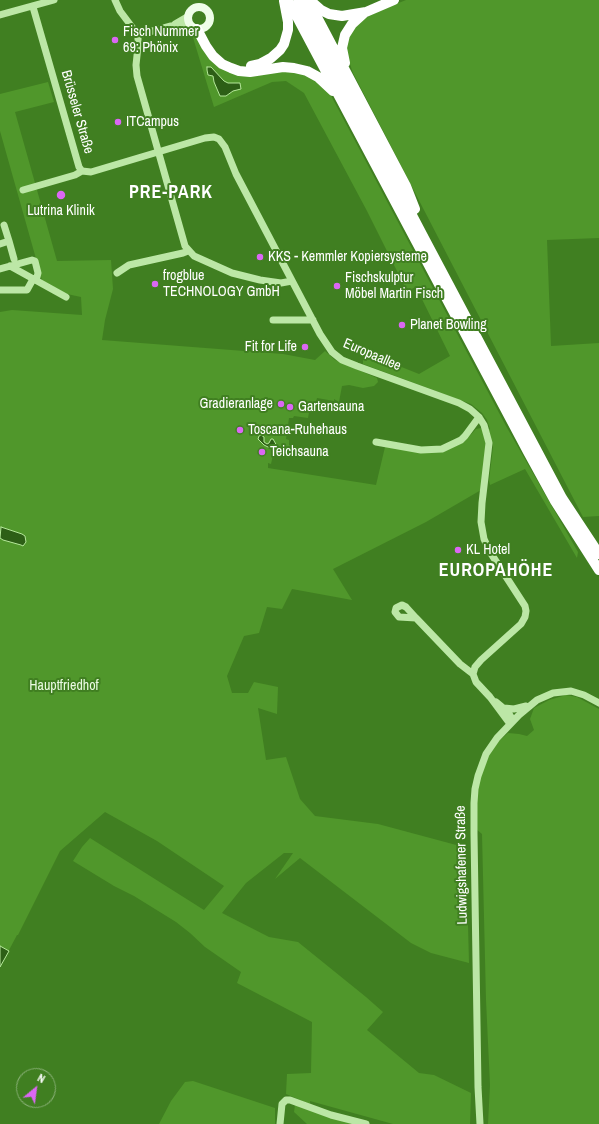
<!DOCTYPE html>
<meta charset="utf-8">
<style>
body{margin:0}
#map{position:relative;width:599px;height:1124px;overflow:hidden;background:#407f21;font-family:"Archivo Narrow",sans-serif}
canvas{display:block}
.north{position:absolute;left:16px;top:1068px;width:40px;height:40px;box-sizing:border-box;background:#407f21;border:1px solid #8cb27a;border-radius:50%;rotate:29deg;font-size:11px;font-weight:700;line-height:16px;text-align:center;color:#fff}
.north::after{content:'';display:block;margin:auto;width:14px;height:18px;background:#db67f4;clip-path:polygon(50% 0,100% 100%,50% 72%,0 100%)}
</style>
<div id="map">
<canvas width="599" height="1124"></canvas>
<div class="north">N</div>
</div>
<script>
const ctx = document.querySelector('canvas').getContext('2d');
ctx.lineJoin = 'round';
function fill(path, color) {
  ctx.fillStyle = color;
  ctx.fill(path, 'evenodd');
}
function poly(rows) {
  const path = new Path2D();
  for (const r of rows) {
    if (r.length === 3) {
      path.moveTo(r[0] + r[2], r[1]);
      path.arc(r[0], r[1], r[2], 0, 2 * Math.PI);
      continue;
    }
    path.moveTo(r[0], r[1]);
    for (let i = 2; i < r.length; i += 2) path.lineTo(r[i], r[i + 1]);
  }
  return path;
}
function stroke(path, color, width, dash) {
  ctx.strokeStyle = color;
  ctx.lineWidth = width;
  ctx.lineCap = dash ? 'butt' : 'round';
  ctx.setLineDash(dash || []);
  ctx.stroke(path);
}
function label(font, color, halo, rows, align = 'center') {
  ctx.font = font + ' "Archivo Narrow",sans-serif';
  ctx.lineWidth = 4;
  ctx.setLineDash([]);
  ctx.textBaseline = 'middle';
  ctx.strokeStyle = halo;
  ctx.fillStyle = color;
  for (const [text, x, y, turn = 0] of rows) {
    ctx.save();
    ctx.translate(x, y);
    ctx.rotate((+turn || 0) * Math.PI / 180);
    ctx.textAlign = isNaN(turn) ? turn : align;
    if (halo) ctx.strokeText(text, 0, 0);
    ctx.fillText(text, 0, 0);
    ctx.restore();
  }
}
fill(poly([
 [406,0,599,0,599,238,547,240,551,346,599,343,599,516,583,517,353,73,346,52,348,37,358,22,381,10],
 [191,31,195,33,220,65,303,73,327,88,506,426,578,552,577,558,525,469,490,485,489,481,493,447,492,441,486,445,481,490,426,522,333,569,352,600,292,589,282,609,267,607,259,633,244,636,227,676,232,693,248,693,254,682,278,687,277,714,258,708,266,760,286,757,300,799,315,816,378,824,460,846,466,849,469,963,431,953,411,943,300,858,275,879,293,853,284,853,246,883,222,913,269,937,298,942,366,997,383,1012,367,1030,419,1073,434,1075,471,1093,470,1124,393,1124,310,1101,310,1104,286,1094,287,1074,311,1073,312,1022,237,983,241,972,205,947,190,933,176,922,134,896,114,886,73,861,82,847,90,838,204,910,224,886,157,841,105,812,60,851,18,935,17,935,0,967,0,538,3,540,22,534,0,528,0,312,12,310,82,315,81,297,67,294,42,280,0,131,0,94,48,82,54,102,15,112,57,261,111,260,113,289,105,320,102,340,283,354,315,360,325,351,335,360,377,378,378,382,374,386,363,388,349,385,342,386,339,402,334,399,334,401,317,398,316,403,310,407,308,418,294,416,293,418,289,418,286,439,289,440,289,445,292,446,289,458,273,455,271,464,268,463,268,468,376,485,385,447,453,447,464,442,476,429,481,428,484,432,490,429,487,420,482,413,471,404,363,364,363,358,399,366,419,374,450,356,416,287,407,291,367,211,304,93,286,81,272,82,214,107],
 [566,695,577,697,599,709,599,1124,488,1124,490,1085,486,1000,482,834,476,829,477,793,481,776,488,757,498,742,508,733,519,734,527,736,534,730,530,719,534,708,549,700],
 [193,1081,275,1108,275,1124,159,1124,171,1101,185,1082],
 [295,1105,353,1124,307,1124,294,1112]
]), '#50972b');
const water = poly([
 [207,67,211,67,224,81,228,83,240,83,241,89,233,91,226,96,220,96,214,82,213,76,208,75,207,70,207,67],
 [261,435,264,437,264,442,267,444,269,443,271,439,273,439,278,448,270,448,264,445,258,439,259,436,261,435],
 [1,527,22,534,25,536,26,542,23,546,21,545,3,540,0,538,1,527],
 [0,946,9,951,0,967,0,946]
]);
fill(water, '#2d5f16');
stroke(water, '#b5e89a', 1);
stroke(poly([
 [115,0,120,11,138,35,138,46,136,65,137,76,185,246,194,256,232,273,260,280,281,283,292,281],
 [33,7,79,167,82,171,91,172,205,138,214,137,219,139,225,147,236,174,320,334,332,352,342,360,357,366,459,403,470,409,479,417,484,425,489,443,482,503,481,522,484,539,490,552,525,606,526,611,525,617,521,624,481,660,475,667,473,674,476,682,490,697,510,724],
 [0,15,54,0],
 [175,24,187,17],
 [138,35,171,26,189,24],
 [23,190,75,175,82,171],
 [4,225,9,241],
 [0,244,9,241,14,259],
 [10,266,66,297],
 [0,269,32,260,35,261,38,273,37,277,32,281,27,290,0,290],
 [117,273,129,265,183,253,188,251],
 [273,320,313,320],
 [376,442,421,450,442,449,461,440,465,436,479,417],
 [416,618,406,607,402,605,396,608,395,612,399,617,416,618,460,664,473,674],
 [496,702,508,712,511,717,510,724],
 [504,708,514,709,526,706],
 [280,1124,282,1104,286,1100,290,1100,331,1115,366,1124],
 [480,1124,478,1087,474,834,474,803,475,789,478,776,486,754,497,738,519,715,537,700,553,693,571,691,584,695,599,703]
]), '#bce7a6', 7);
stroke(poly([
 [199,18,11]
]), '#eefde8', 8);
stroke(poly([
 [288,0,528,452,555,501,599,570],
 [299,0,424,238,562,498,599,554],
 [308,0,406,186,415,209],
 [312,2,321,10,329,14,342,16,366,12,394,0],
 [197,29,206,46,213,56,222,64,231,68,239,71,250,72,283,67,294,68,307,71,318,77,333,91],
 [345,63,342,48,345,35,352,24,364,13],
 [251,66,260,64,271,58,280,50,284,44,288,30,288,22,284,1]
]), '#fff', 10);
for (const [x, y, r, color] of [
 [115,40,4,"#db67f4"],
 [118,122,4,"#db67f4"],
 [61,195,5,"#db67f4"],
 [260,257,4,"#db67f4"],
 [155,284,4,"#db67f4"],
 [337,286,4,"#db67f4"],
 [402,325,4,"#db67f4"],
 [305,347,4,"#db67f4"],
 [281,404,4,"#db67f4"],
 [290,407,4,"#db67f4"],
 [240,430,4,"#db67f4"],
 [262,452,4,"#db67f4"],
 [458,550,4,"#db67f4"]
]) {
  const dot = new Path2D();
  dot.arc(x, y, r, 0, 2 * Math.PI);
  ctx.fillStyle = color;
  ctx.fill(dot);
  stroke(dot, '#407f21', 1.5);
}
label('14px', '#fff', '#407f21', [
 ["Fisch Nummer",123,32],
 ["69: Phönix",123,48],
 ["ITCampus",126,122],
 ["Lutrina Klinik",61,211,"center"],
 ["KKS - Kemmler Kopiersysteme",268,257],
 ["frogblue",163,276],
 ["TECHNOLOGY GmbH",163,292],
 ["Fischskulptur",345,278],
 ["Möbel Martin Fisch",345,294],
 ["Planet Bowling",410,325],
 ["Fit for Life",297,347,"right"],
 ["Gradieranlage",273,404,"right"],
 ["Gartensauna",298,407],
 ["Toscana-Ruhehaus",248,430],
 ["Teichsauna",270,452],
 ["KL Hotel",466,550]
], 'left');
label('14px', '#fff', '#407f21', [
 ["Brüsseler Straße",77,112,74],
 ["Europaallee",372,355,23],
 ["Ludwigshafener Straße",462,865,-91]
]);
label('14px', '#eafae2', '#407f21', [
 ["Hauptfriedhof",64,686]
]);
ctx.letterSpacing = '1px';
label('bold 18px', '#fff', '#407f21', [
 ["PRE-PARK",171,193],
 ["EUROPAHÖHE",496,571]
]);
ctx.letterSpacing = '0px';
</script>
